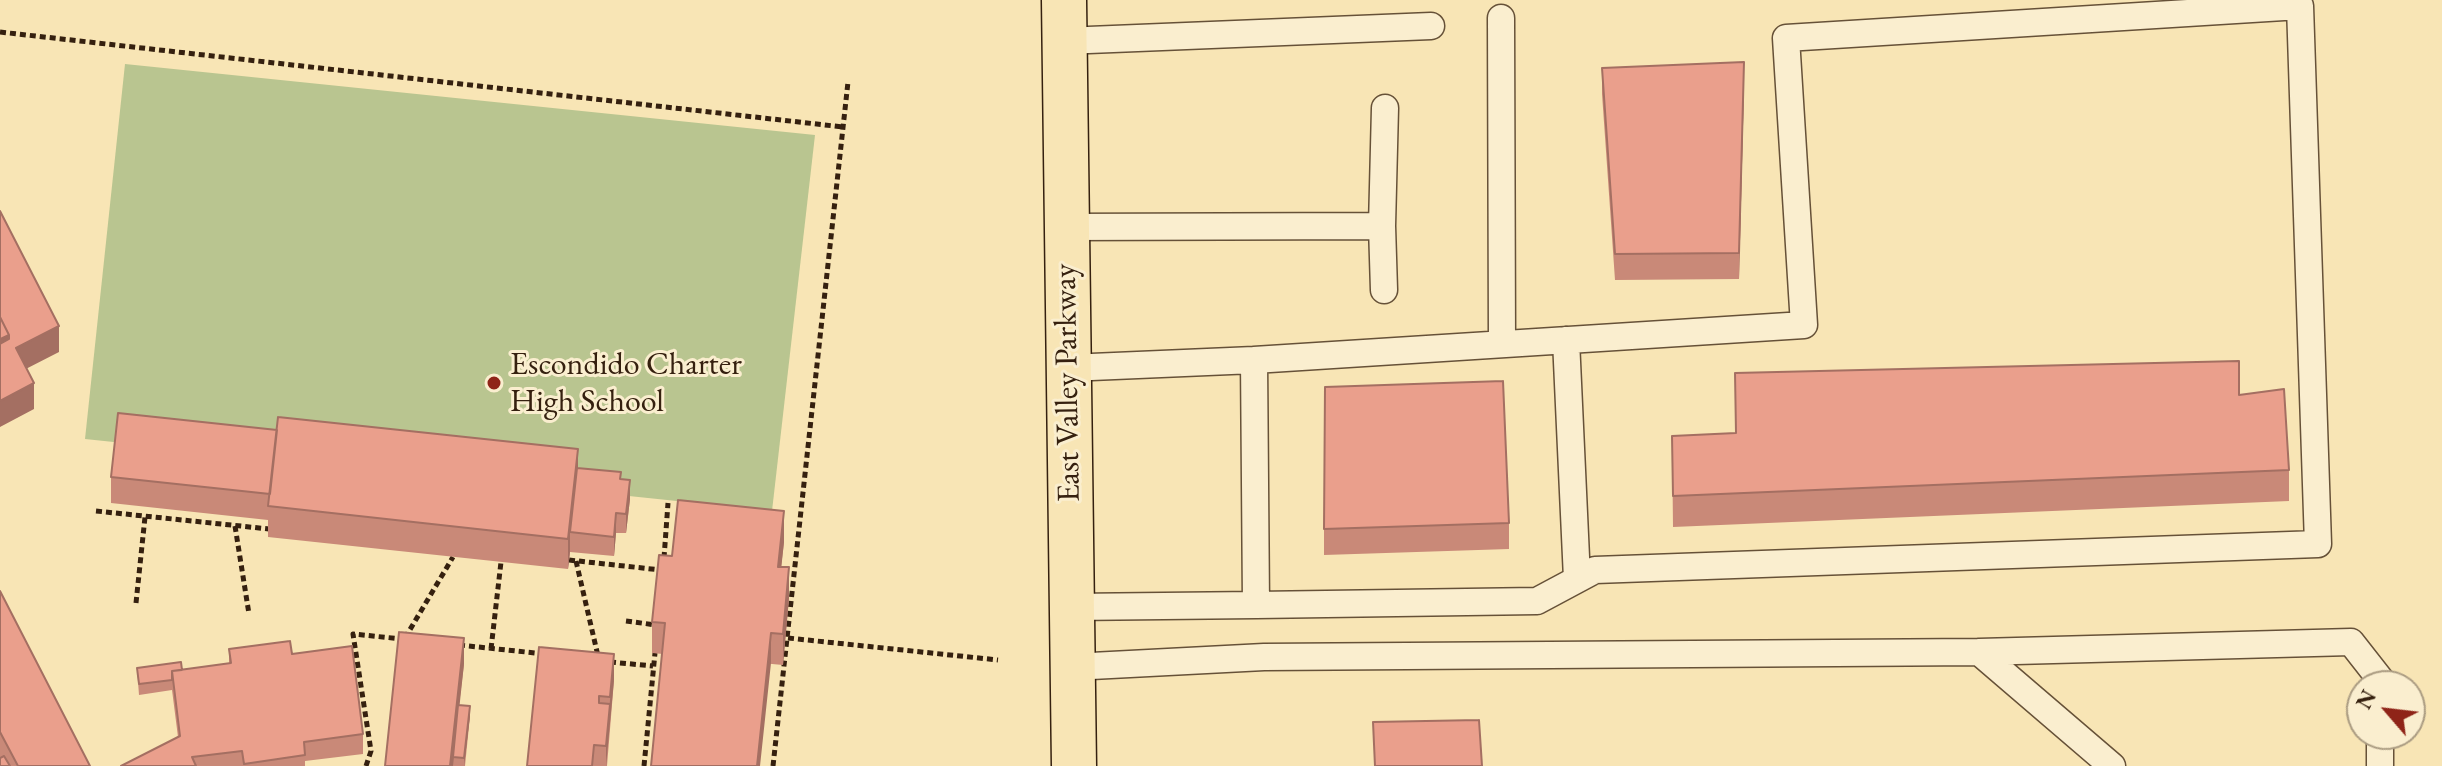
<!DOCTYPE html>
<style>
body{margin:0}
#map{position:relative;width:2442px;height:766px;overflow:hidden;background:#f8e5b5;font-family:"EB Garamond",serif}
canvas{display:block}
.north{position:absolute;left:2346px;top:670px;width:80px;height:80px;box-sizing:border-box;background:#faeecf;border:2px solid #ab9c82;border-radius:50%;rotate:298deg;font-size:22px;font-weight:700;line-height:32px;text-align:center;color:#35200f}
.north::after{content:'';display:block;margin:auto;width:28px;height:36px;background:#8f2418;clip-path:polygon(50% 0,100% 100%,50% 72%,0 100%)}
</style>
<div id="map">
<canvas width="2442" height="766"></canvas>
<div class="north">N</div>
</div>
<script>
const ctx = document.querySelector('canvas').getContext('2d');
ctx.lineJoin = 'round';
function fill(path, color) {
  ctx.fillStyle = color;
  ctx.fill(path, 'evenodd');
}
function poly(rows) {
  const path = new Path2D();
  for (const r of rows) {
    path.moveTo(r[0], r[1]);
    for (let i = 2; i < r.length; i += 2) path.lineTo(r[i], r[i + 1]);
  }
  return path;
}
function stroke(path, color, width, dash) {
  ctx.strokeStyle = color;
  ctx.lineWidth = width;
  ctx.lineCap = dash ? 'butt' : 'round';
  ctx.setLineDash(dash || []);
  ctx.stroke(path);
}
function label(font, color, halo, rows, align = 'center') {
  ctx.font = font + ' "EB Garamond",serif';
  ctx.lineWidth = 6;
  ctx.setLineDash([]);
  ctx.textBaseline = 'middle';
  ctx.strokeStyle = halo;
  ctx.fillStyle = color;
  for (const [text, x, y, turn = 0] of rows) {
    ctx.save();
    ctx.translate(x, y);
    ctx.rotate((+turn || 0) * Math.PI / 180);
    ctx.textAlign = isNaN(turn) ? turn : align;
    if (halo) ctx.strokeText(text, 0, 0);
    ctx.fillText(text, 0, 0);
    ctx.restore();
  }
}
fill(poly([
 [125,64,815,135,772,511,85,439]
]), '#b9c590');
const service = poly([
 [1501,18,1502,344],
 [1064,41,1431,26],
 [1382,226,1385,108],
 [1066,227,1382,226,1384,290],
 [1566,340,1577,579],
 [1254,360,1804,325,1786,38,2300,6,2318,544,1595,570,1537,601,1256,605],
 [1068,368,1254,360,1256,605,1071,607],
 [1979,652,2112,766],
 [1072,667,1264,657,1979,652,2351,642,2380,679,2380,686],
 [2380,766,2380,734]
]);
const primary = poly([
 [1064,0,1074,766]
]);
stroke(service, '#665138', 29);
stroke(primary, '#35200f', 47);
stroke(poly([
 [0,32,843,127],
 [96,511,269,529],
 [235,526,249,614],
 [664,558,668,503],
 [569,560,661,570],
 [576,561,598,656],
 [136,603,145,517],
 [626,621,656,625],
 [405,638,453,557],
 [788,638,998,660],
 [459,645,545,654],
 [491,649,501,562],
 [610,662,653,666],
 [366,766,371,751,353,634,402,639],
 [644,766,655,653],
 [773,766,848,82]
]), '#35200f', 5, [6, 4]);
stroke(service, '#faeecf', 26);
stroke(primary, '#f8e5b5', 44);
fill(poly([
 [1602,68,1744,88,1739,279,1615,280,1602,94],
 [2239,395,2289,470,2289,501,1673,527,1672,436,1736,433],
 [578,468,621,479,630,499,626,533,616,533,614,556,570,552,568,569,268,537,268,520,111,503,111,477],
 [1509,523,1509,549,1324,555,1324,529],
 [784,542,781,567,789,598,783,665,652,653,652,622,672,556],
 [0,591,90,766,0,766],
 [229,649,292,654,363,734,363,754,305,761,305,766,121,766,178,737,172,690,139,695,137,668,182,670,229,664],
 [464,664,459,705,470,716,465,766,453,766,453,765,453,766,385,766],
 [614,680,607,766,527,766]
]), '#c98978');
fill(poly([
 [1744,62,1744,88,1739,279,1739,253],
 [59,326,59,352,16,374,16,348],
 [9,335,9,365,0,370,0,339],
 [34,383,34,409,0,427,0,401],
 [578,449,578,480,570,532,570,552,568,569,568,539],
 [630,480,630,499,626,533,626,514],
 [784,511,784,542,778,598,778,567],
 [616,513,616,533,614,556,614,537],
 [789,567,789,598,783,665,783,634],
 [771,633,771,663,760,766,757,766],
 [464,638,464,664,453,766,450,766],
 [614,654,614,680,606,766,606,746],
 [470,706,470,716,464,766,464,758]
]), '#a46f62');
const building = poly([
 [1744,62,1739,253,1615,254,1602,68,1744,62],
 [0,211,59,326,16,348,34,383,0,401,0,344,9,339,9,335,0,317,0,211],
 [0,317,9,335,0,339,0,317],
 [2239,361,2239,395,2284,389,2289,470,1673,496,1672,436,1736,433,1735,373,2239,361],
 [1503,381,1509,523,1324,529,1325,387,1503,381],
 [118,413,277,430,270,494,111,477,118,413],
 [278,417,578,449,568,539,268,506,278,417],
 [577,468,621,472,620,479,630,480,626,514,616,513,614,537,570,532,577,468],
 [678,500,784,511,778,567,789,567,783,634,771,633,757,766,651,766,665,623,652,622,659,555,672,556,678,500],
 [0,591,90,766,18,766,0,732,0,591],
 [399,632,464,638,450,766,385,766,399,632],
 [290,641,292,654,352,646,363,734,304,742,305,755,244,764,242,751,192,757,196,766,121,766,180,736,172,671,231,663,229,649,290,641],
 [539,647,614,654,610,697,599,696,599,703,610,704,606,746,594,745,592,766,527,766,539,647],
 [181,662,182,670,172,671,172,680,139,684,137,668,181,662],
 [458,705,470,706,464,758,453,757,458,705],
 [1479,720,1482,766,1375,766,1373,722,1479,720],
 [4,756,10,766,0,766,0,758,4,756]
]);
fill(building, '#ea9f8c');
stroke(building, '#a46f62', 2);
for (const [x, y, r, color] of [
 [494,383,8,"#8f2418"]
]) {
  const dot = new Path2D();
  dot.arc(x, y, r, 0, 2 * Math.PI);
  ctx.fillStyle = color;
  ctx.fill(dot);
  stroke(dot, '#faeecf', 3);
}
label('32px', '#35200f', '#faeecf', [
 ["Escondido Charter",510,365],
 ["High School",510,402]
], 'left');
label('32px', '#35200f', '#faeecf', [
 ["East Valley Parkway",1068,383,-91]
]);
</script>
